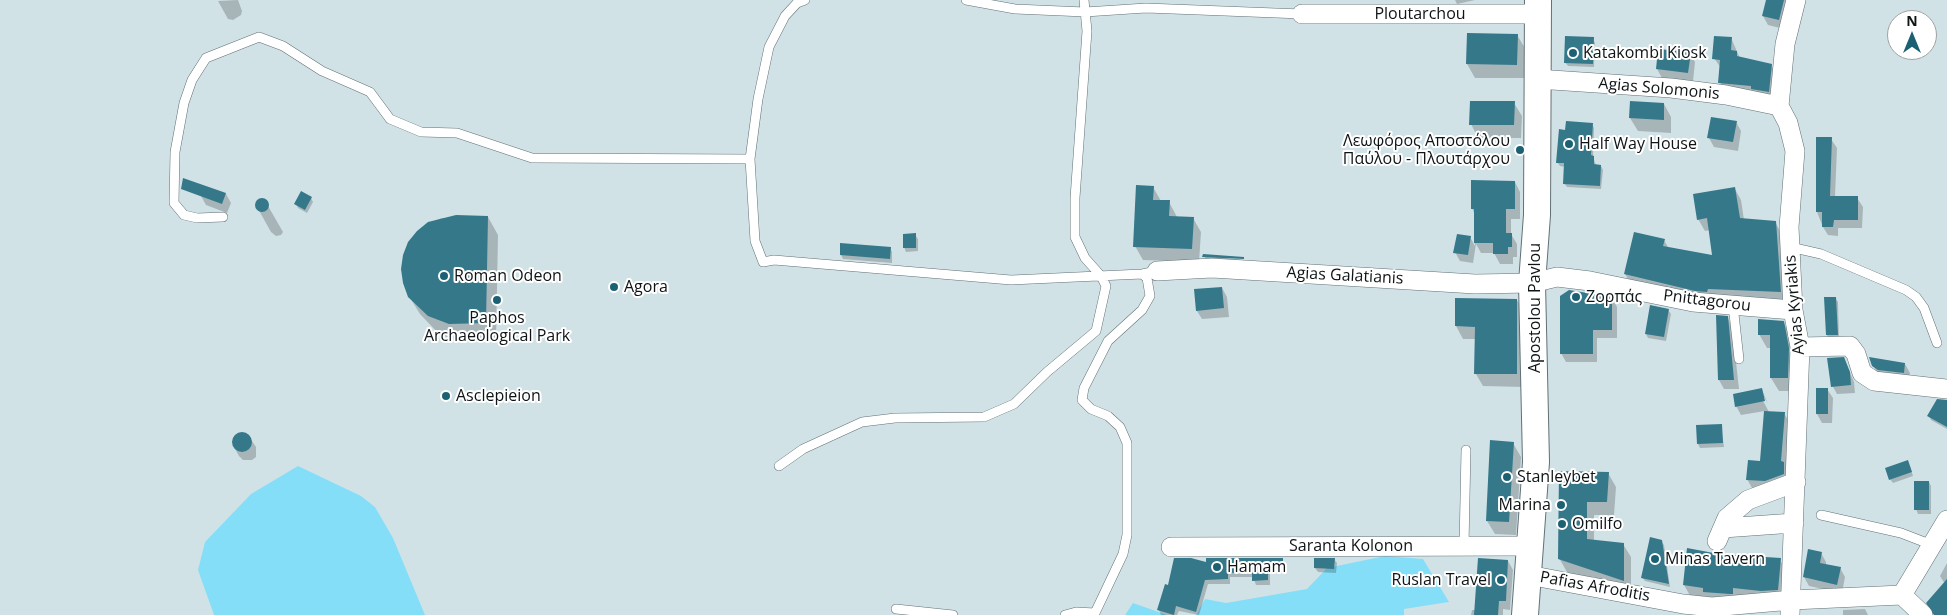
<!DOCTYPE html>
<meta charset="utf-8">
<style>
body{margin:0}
#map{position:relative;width:1947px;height:615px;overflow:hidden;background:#d1e2e7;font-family:"Open Sans",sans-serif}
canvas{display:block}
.north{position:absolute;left:1887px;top:10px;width:50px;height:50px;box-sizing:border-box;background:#fff;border:1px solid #9fa1a1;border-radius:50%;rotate:0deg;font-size:14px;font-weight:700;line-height:20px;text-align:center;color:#0e1315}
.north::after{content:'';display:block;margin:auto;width:18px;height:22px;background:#1c6173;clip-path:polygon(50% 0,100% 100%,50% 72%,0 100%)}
</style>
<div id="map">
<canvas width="1947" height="615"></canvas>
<div class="north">N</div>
</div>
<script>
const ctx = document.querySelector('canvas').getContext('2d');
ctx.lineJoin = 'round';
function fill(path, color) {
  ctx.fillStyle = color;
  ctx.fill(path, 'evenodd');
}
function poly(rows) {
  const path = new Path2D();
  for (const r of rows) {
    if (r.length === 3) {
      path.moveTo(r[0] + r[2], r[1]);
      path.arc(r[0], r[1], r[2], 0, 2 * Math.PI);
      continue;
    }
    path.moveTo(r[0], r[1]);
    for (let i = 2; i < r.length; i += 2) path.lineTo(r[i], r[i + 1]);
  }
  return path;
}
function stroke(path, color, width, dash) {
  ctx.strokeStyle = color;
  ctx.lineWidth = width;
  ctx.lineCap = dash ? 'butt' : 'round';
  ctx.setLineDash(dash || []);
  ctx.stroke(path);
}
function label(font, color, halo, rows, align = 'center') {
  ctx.font = font + ' "Open Sans",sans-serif';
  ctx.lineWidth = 4;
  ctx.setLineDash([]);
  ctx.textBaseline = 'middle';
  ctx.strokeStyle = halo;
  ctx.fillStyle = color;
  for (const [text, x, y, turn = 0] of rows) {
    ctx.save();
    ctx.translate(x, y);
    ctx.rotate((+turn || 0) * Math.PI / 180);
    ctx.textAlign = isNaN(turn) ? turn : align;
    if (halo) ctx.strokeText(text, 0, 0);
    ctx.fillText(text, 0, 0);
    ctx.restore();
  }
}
fill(poly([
 [298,466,361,496,375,507,393,538,425,615,214,615,198,570,205,542,251,494],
 [1385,556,1423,559,1449,602,1404,609,1404,615,1196,615,1205,599,1226,603,1307,589,1327,568],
 [1133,603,1167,615,1125,615]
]), '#85def8');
fill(poly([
 [238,0,242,11,241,15,233,20,228,19,218,1],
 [1455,0,1475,0,1457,4],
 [1767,0,1790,0,1784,29,1768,25,1763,16],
 [1468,35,1517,35,1525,48,1524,78,1475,78,1467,64],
 [1731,38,1740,58,1771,65,1776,74,1774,101,1725,91,1720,82,1721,68,1714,58],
 [1593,39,1595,43,1594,67,1568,66,1565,62],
 [1690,54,1695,62,1693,81,1662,78,1657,69],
 [1514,103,1522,116,1521,138,1478,138,1471,124],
 [1664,104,1671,117,1671,133,1638,131,1630,118],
 [1736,122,1741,131,1738,151,1714,147,1709,138],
 [1592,124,1594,128,1593,157,1596,165,1601,166,1603,170,1601,189,1567,187,1564,183,1565,167,1560,166,1557,162],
 [1818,138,1831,139,1837,148,1835,197,1857,198,1863,207,1862,228,1838,228,1838,236,1828,235,1823,227,1817,212],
 [1515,182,1520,192,1520,219,1511,219,1511,234,1517,244,1517,257,1513,257,1513,264,1500,264,1494,253,1481,253,1476,244,1473,263,1460,261,1455,252,1470,237,1475,246,1475,215,1472,208],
 [201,186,226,194,231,203,227,213,206,205,201,196],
 [1153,187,1161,201,1169,202,1177,217,1193,218,1201,232,1199,262,1143,260,1135,246],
 [1735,189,1741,200,1744,220,1775,222,1782,234,1787,304,1632,286,1625,274,1664,240,1669,249,1713,257,1710,230,1705,231,1698,219],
 [311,198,313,202,307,213,298,208,296,204],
 [264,199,283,232,281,235,276,236,271,232,257,207,259,200],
 [488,217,498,235,496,340,460,342,439,334,420,314,409,296,429,223,442,218],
 [915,235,918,239,918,251,906,252,904,247],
 [890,248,892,252,892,263,843,259,841,255],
 [1204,255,1243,260,1247,267,1209,266],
 [1222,288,1227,297,1229,317,1202,319,1197,311],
 [1612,298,1617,307,1617,338,1597,338,1597,362,1566,362,1561,353],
 [1835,298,1838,302,1839,339,1829,339,1827,335],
 [1456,299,1517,300,1524,312,1524,387,1483,386,1476,374,1476,339,1463,339,1456,326],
 [1668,310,1671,314,1666,341,1648,338,1646,334],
 [1727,317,1732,326,1739,389,1724,389,1719,380],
 [1783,322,1791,335,1795,391,1779,391,1771,378,1771,348,1767,348,1759,334],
 [1844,359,1854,382,1855,393,1837,394,1832,385],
 [1905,364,1910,373,1908,381,1878,375,1873,365],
 [1827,389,1833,398,1832,423,1822,423,1817,414],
 [1762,390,1768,404,1763,395,1761,397,1769,412,1784,413,1789,422,1786,467,1789,472,1788,483,1771,490,1752,488,1747,479,1762,463,1765,411,1741,415,1736,406],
 [1947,401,1947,429,1931,420,1929,416],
 [1721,425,1724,447,1700,448,1698,444],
 [237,434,247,434,250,438,256,447,256,457,252,460,243,460,239,456,234,447,234,437],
 [1513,443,1521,457,1516,535,1495,534,1487,521],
 [1910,466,1913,476,1893,483,1890,479],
 [1560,472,1608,473,1616,487,1614,515,1594,515,1594,541,1623,544,1631,557,1631,594,1567,572,1559,558],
 [1929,482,1931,486,1931,514,1918,514,1916,509],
 [1661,541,1664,545,1670,587,1645,581,1642,577],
 [1821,553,1826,562,1826,565,1840,568,1845,577,1842,593,1809,586,1804,577],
 [1718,555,1780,560,1788,573,1785,603,1692,599,1684,585],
 [1282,559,1285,568,1270,569,1270,585,1256,585,1253,577,1230,577,1230,584,1208,584,1199,615,1179,611,1177,615,1161,615,1159,610,1169,586,1207,563],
 [1334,559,1337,563,1336,573,1318,572,1315,568],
 [1508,561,1513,570,1510,610,1503,609,1503,615,1471,615,1472,610,1476,610],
 [1947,563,1947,615,1935,615,1945,584,1940,576],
 [1865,609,1868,615,1843,615,1843,610]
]), '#0003');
fill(poly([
 [1766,0,1784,0,1779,20,1762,16],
 [1467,33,1518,34,1517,65,1466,64],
 [1565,36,1594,37,1593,64,1564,63],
 [1714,36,1732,37,1731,50,1737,51,1737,56,1772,64,1769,92,1751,89,1751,86,1718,83,1720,60,1712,59],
 [1658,49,1691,52,1688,73,1656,69],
 [1470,101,1515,101,1514,125,1469,125],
 [1630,101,1664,103,1664,120,1629,118],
 [1711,117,1737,121,1733,142,1707,138],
 [1566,121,1593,123,1591,155,1594,156,1594,164,1601,165,1600,186,1563,184,1564,163,1556,163,1559,129,1565,130],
 [1816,137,1832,137,1830,196,1858,196,1858,220,1834,220,1833,227,1822,227,1822,212,1816,212],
 [183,178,226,193,222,204,181,189],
 [1471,180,1515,181,1515,209,1506,209,1506,233,1512,233,1512,247,1508,247,1508,254,1493,254,1493,243,1474,243,1474,209,1471,209],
 [1136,185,1154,186,1153,200,1170,200,1169,216,1194,217,1192,249,1133,247],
 [1735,187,1740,218,1776,221,1781,292,1708,289,1707,292,1695,291,1624,274,1634,232,1665,239,1663,246,1712,255,1707,218,1697,220,1693,194],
 [301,191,312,197,305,210,294,204],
 [262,205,7],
 [456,215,488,216,486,323,449,324,428,316,408,297,403,283,401,269,403,255,408,242,417,231,428,222],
 [916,233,916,248,903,248,903,234],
 [1457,234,1471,236,1468,255,1453,253],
 [840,243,891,247,890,259,840,255],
 [1203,254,1244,257,1244,259,1202,257],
 [1222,287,1224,308,1196,311,1194,289],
 [1569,290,1612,297,1612,330,1593,330,1593,354,1560,354,1560,296],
 [1824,297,1836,297,1838,335,1826,335],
 [1455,298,1517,299,1517,374,1474,374,1475,327,1455,326],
 [1650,305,1669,309,1664,337,1645,334],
 [1716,315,1728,316,1734,380,1718,380],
 [1758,319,1784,321,1789,348,1788,378,1770,378,1770,335,1758,335],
 [1844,357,1850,372,1851,385,1831,387,1827,358],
 [1869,357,1905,363,1904,373,1878,370,1872,366],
 [1762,388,1765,401,1735,407,1733,394],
 [1816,388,1828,388,1828,414,1816,414],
 [1937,399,1947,400,1947,427,1927,416],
 [1764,411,1785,412,1781,461,1784,462,1784,474,1765,481,1746,480,1748,460,1760,461],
 [1722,424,1723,443,1697,444,1696,425],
 [242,442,10],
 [1490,440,1514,442,1509,522,1486,521],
 [1908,460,1912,472,1889,480,1885,468],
 [1559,471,1609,472,1607,502,1587,502,1587,539,1624,543,1624,581,1558,559],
 [1914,481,1929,481,1929,510,1914,510],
 [1650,537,1662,540,1669,584,1641,578],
 [1687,548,1719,554,1781,558,1778,590,1761,591,1733,588,1733,594,1730,594,1703,592,1703,588,1683,585],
 [1808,549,1822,552,1820,563,1841,567,1837,585,1803,577],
 [1174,558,1191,558,1206,562,1206,558,1283,558,1283,564,1268,564,1268,580,1252,581,1252,572,1228,573,1228,579,1205,580,1196,612,1176,606,1174,615,1157,610,1165,584,1168,585],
 [1314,558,1335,558,1334,569,1314,568],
 [1478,558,1508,560,1506,601,1499,601,1498,615,1474,615],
 [1947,579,1947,615,1934,615,1926,603]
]), '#34788a');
const service = poly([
 [805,0,797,3,785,16,769,47,758,99,750,159,755,241,763,262,774,260,1011,280,1142,274,1157,271],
 [966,0,1015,9,1085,12,1146,8,1302,14],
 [223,217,197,218,184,215,174,203,175,152,184,103,192,80,206,58,259,37,283,46,322,71,370,92,390,119,421,132,457,133,532,158,750,159],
 [1790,247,1821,254,1906,290,1916,297,1924,308,1937,343],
 [1733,305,1739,359],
 [779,466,803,449,862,422,895,418,984,417,1014,404,1047,372,1096,331,1106,286,1101,276,1085,258,1075,237,1075,198,1087,31,1084,0],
 [1821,515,1901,533,1932,545],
 [1464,546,1466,450],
 [896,609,953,615],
 [1065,615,1076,612,1095,613,1123,554,1127,535,1127,443,1120,427,1108,416,1091,409,1082,400,1084,388,1108,341,1142,310,1150,296,1147,278,1142,274]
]);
const minor = poly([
 [1302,14,1538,14],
 [1537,79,1671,88,1726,95,1779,106],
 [1157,271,1212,268,1475,284,1532,283,1557,277,1590,281,1693,302,1793,310],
 [1800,347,1850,346,1856,354,1862,373,1874,381,1947,389],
 [1723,528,1794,523],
 [1717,541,1727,518,1748,500,1796,482],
 [1171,547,1531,546],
 [1528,575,1683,604,1712,607,1792,600,1902,595,1923,615],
 [1902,595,1947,520],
 [1790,615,1800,347,1793,310,1789,227,1795,151,1788,123,1779,106,1785,44,1796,0]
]);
const secondary = poly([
 [1525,615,1536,462,1532,283,1537,215,1538,0]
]);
stroke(service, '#617075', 10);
stroke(minor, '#617075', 20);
stroke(secondary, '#617075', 28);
stroke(service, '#fff', 9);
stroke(minor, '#fff', 19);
stroke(secondary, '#fff', 26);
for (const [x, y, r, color] of [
 [1573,53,5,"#1c6173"],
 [1569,144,5,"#1c6173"],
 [1520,150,5,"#1c6173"],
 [444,276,5,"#1c6173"],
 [614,287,5,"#1c6173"],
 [1576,297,5,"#1c6173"],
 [497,300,5,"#1c6173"],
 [446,396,5,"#1c6173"],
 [1507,477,5,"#1c6173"],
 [1561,505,5,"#1c6173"],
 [1562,524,5,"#1c6173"],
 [1655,559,5,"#1c6173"],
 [1217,567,5,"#1c6173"],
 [1501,580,5,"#1c6173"]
]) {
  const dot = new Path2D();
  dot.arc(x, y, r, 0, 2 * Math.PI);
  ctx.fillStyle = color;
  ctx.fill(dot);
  stroke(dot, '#fff', 2);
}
label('16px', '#0e1315', '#fff', [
 ["Ploutarchou",1420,14],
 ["Agias Solomonis",1659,89,5],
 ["Agias Galatianis",1345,276,3],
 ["Pnittagorou",1707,301,7],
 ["Ayias Kyriakis",1795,305,-95],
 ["Apostolou Pavlou",1535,308,-90],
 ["Saranta Kolonon",1351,546],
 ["Pafias Afroditis",1595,587,10]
]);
label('16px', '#0e1315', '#fff', [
 ["Katakombi Kiosk",1583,53],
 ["Λεωφόρος Αποστόλου",1510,141,"right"],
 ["Παύλου - Πλουτάρχου",1510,159,"right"],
 ["Half Way House",1579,144],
 ["Roman Odeon",454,276],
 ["Agora",624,287],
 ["Ζορπάς",1586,297],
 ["Paphos",497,318,"center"],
 ["Archaeological Park",497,336,"center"],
 ["Asclepieion",456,396],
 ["Stanleybet",1517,477],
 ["Marina",1551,505,"right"],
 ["Omilfo",1572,524],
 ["Minas Tavern",1665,559],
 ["Hamam",1227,567],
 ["Ruslan Travel",1491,580,"right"]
], 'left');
</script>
